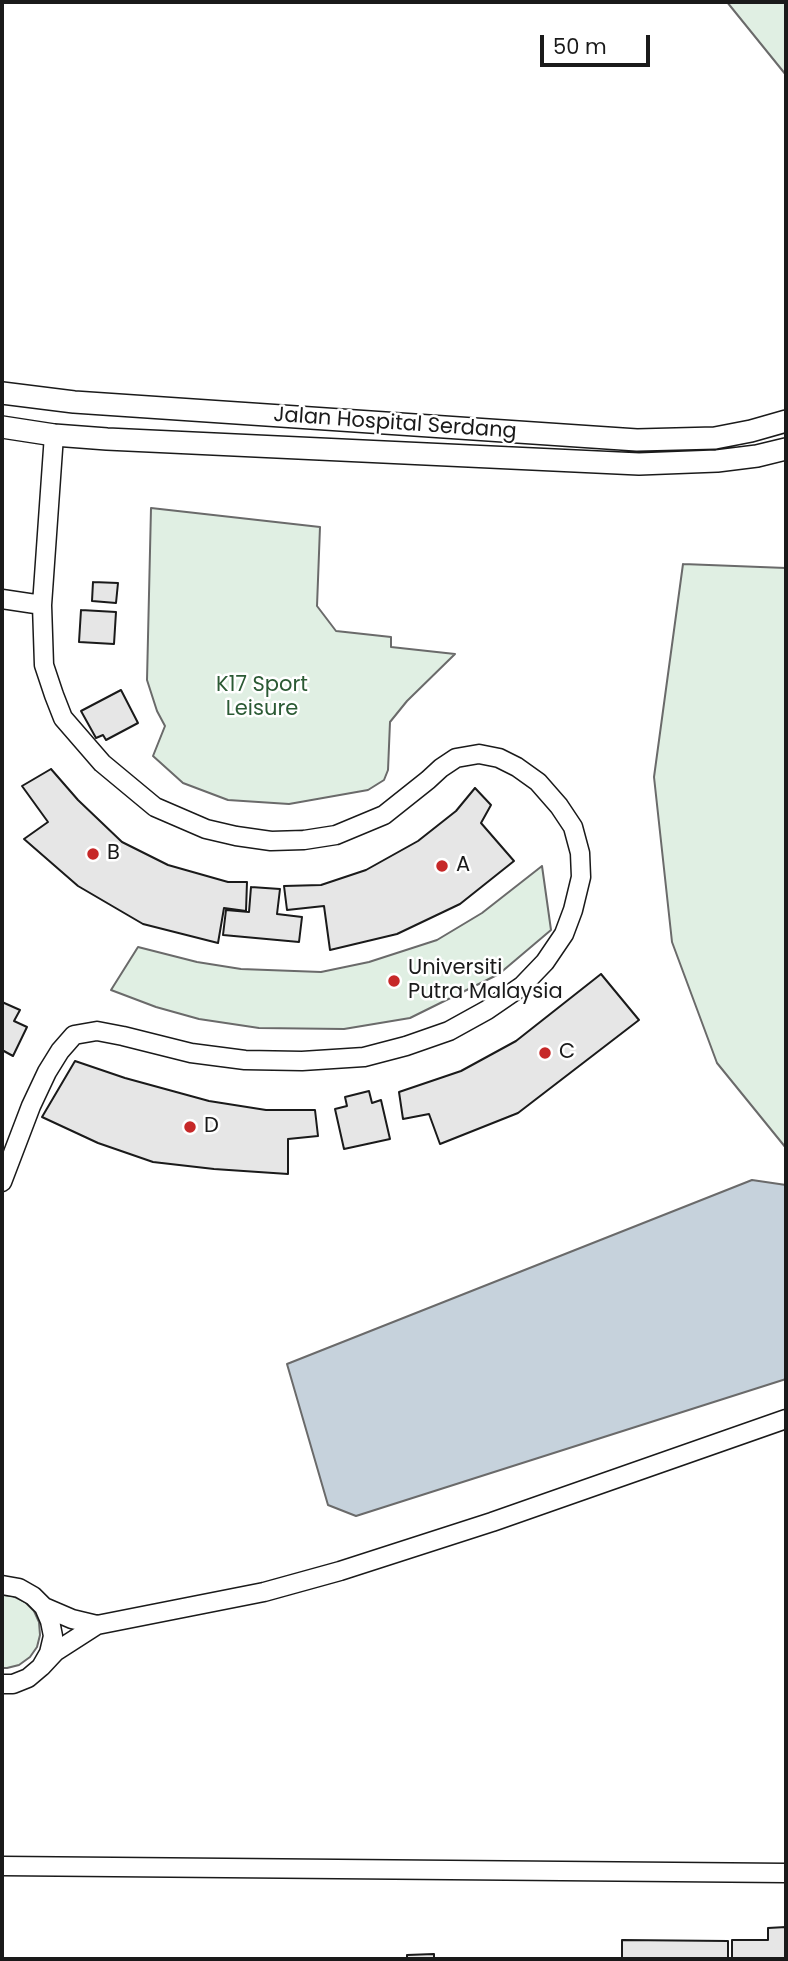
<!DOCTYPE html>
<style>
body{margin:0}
#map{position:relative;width:788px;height:1961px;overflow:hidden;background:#fff;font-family:Poppins,sans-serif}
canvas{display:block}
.frame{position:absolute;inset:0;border:4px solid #1a1a1a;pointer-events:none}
.scale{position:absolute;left:540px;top:35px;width:110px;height:32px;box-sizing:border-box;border:4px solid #1a1a1a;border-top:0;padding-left:9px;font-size:21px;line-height:24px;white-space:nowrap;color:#1a1a1a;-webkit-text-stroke:5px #fff;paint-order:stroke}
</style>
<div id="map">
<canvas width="788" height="1961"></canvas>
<div class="frame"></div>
<div class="scale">50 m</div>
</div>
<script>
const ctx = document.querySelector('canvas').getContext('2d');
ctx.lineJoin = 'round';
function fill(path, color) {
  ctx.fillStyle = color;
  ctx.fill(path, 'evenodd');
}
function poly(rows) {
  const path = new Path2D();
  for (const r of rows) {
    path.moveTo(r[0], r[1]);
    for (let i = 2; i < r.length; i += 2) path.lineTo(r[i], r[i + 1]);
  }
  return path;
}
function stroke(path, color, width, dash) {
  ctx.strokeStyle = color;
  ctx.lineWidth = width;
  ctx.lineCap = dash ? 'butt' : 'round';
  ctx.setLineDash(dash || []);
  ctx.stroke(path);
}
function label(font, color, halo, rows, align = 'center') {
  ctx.font = font + ' Poppins,sans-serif';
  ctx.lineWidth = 5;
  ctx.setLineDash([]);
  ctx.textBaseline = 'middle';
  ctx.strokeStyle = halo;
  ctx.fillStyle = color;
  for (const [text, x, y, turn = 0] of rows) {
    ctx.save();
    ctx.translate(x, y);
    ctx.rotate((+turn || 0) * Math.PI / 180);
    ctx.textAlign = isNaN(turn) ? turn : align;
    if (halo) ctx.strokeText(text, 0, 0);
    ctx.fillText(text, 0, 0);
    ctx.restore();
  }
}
const green = poly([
 [727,2,786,2,786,75,727,2],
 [151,508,320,527,317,606,336,631,391,637,391,647,455,654,407,701,390,722,388,770,384,780,368,790,289,804,228,800,183,783,153,756,165,726,157,711,147,680,151,508],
 [683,564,786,568,786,1148,717,1063,672,942,654,777,683,564],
 [542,866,551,930,499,974,410,1018,344,1029,259,1028,199,1019,156,1007,111,990,138,947,197,962,241,969,321,972,369,962,437,940,482,913,542,866],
 [2,1595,13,1596,25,1602,34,1611,39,1622,40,1635,37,1647,30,1657,19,1665,7,1668,2,1668,2,1595]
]);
fill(green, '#e0efe3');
stroke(green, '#6a6a6a', 2);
const water = poly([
 [752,1180,786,1185,786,1379,356,1516,328,1505,287,1364,752,1180]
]);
fill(water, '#c6d2dc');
stroke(water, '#6a6a6a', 2);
const building = poly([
 [93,582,118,583,116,603,92,601,93,582],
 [81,610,116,612,114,644,79,642,81,610],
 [121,690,138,723,106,740,103,735,96,738,81,711,121,690],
 [51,769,78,800,122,842,168,865,228,882,247,882,246,911,224,908,218,943,143,924,78,886,24,839,48,822,22,786,51,769],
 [475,788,491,805,481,823,514,861,460,904,397,934,330,950,324,906,287,910,284,886,321,885,366,870,418,841,456,811,475,788],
 [251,887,280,889,277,914,302,917,299,942,223,935,226,910,249,912,251,887],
 [601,974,639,1020,518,1113,440,1144,429,1114,403,1119,399,1092,461,1071,516,1041,601,974],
 [2,1002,20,1010,14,1021,27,1027,13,1056,2,1050,2,1002],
 [75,1061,125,1078,209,1101,266,1110,315,1110,318,1136,288,1139,288,1174,214,1169,153,1162,98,1143,42,1117,75,1061],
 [369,1091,372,1103,381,1100,390,1139,344,1149,335,1109,347,1106,345,1097,369,1091],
 [786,1927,786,1959,732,1959,732,1940,768,1940,768,1928,786,1927],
 [622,1940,728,1941,728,1959,622,1959,622,1940],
 [434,1954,434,1959,407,1959,407,1955,434,1954]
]);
fill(building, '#e6e6e6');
stroke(building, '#1a1a1a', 2);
const minor = poly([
 [2,599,42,605],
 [2,1182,31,1106,47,1072,60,1051,74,1035,97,1031,123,1036,191,1053,245,1060,302,1061,364,1057,406,1046,449,1031,487,1010,522,986,545,962,564,934,573,910,581,877,580,853,573,827,559,806,538,782,517,767,499,758,479,754,456,758,441,768,428,780,384,815,336,835,304,840,271,841,236,836,206,829,155,807,102,763,63,718,54,695,44,665,42,605,54,435],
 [2,1585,19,1588,33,1596,44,1607,50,1621,53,1636,49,1653,41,1667,28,1678,13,1684,2,1684],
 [44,1607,72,1619,97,1625],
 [41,1667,55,1652,97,1625,264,1592,340,1571,492,1522,786,1419],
 [2,1866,786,1873]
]);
const major = poly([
 [2,393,74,402,637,440,715,438,751,431,786,421],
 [2,427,54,435,107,439,639,464,717,461,757,456,786,449]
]);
stroke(minor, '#1a1a1a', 21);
stroke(major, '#1a1a1a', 24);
stroke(minor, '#fff', 18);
stroke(major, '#fff', 21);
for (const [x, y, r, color] of [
 [93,854,7,"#c62828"],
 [442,866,7,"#c62828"],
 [394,981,7,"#c62828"],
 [545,1053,7,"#c62828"],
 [190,1127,7,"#c62828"]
]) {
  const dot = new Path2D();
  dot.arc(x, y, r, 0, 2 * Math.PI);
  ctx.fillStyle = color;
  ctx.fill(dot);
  stroke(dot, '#fff', 2.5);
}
label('21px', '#1a1a1a', '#fff', [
 ["Jalan Hospital Serdang",395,424,4]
]);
label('21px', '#2b5a34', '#fff', [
 ["K17 Sport",262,686],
 ["Leisure",262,710]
]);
label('21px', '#1a1a1a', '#fff', [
 ["B",107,854],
 ["A",456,866],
 ["Universiti",408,969],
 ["Putra Malaysia",408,993],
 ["C",559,1053],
 ["D",204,1127]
], 'left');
</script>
